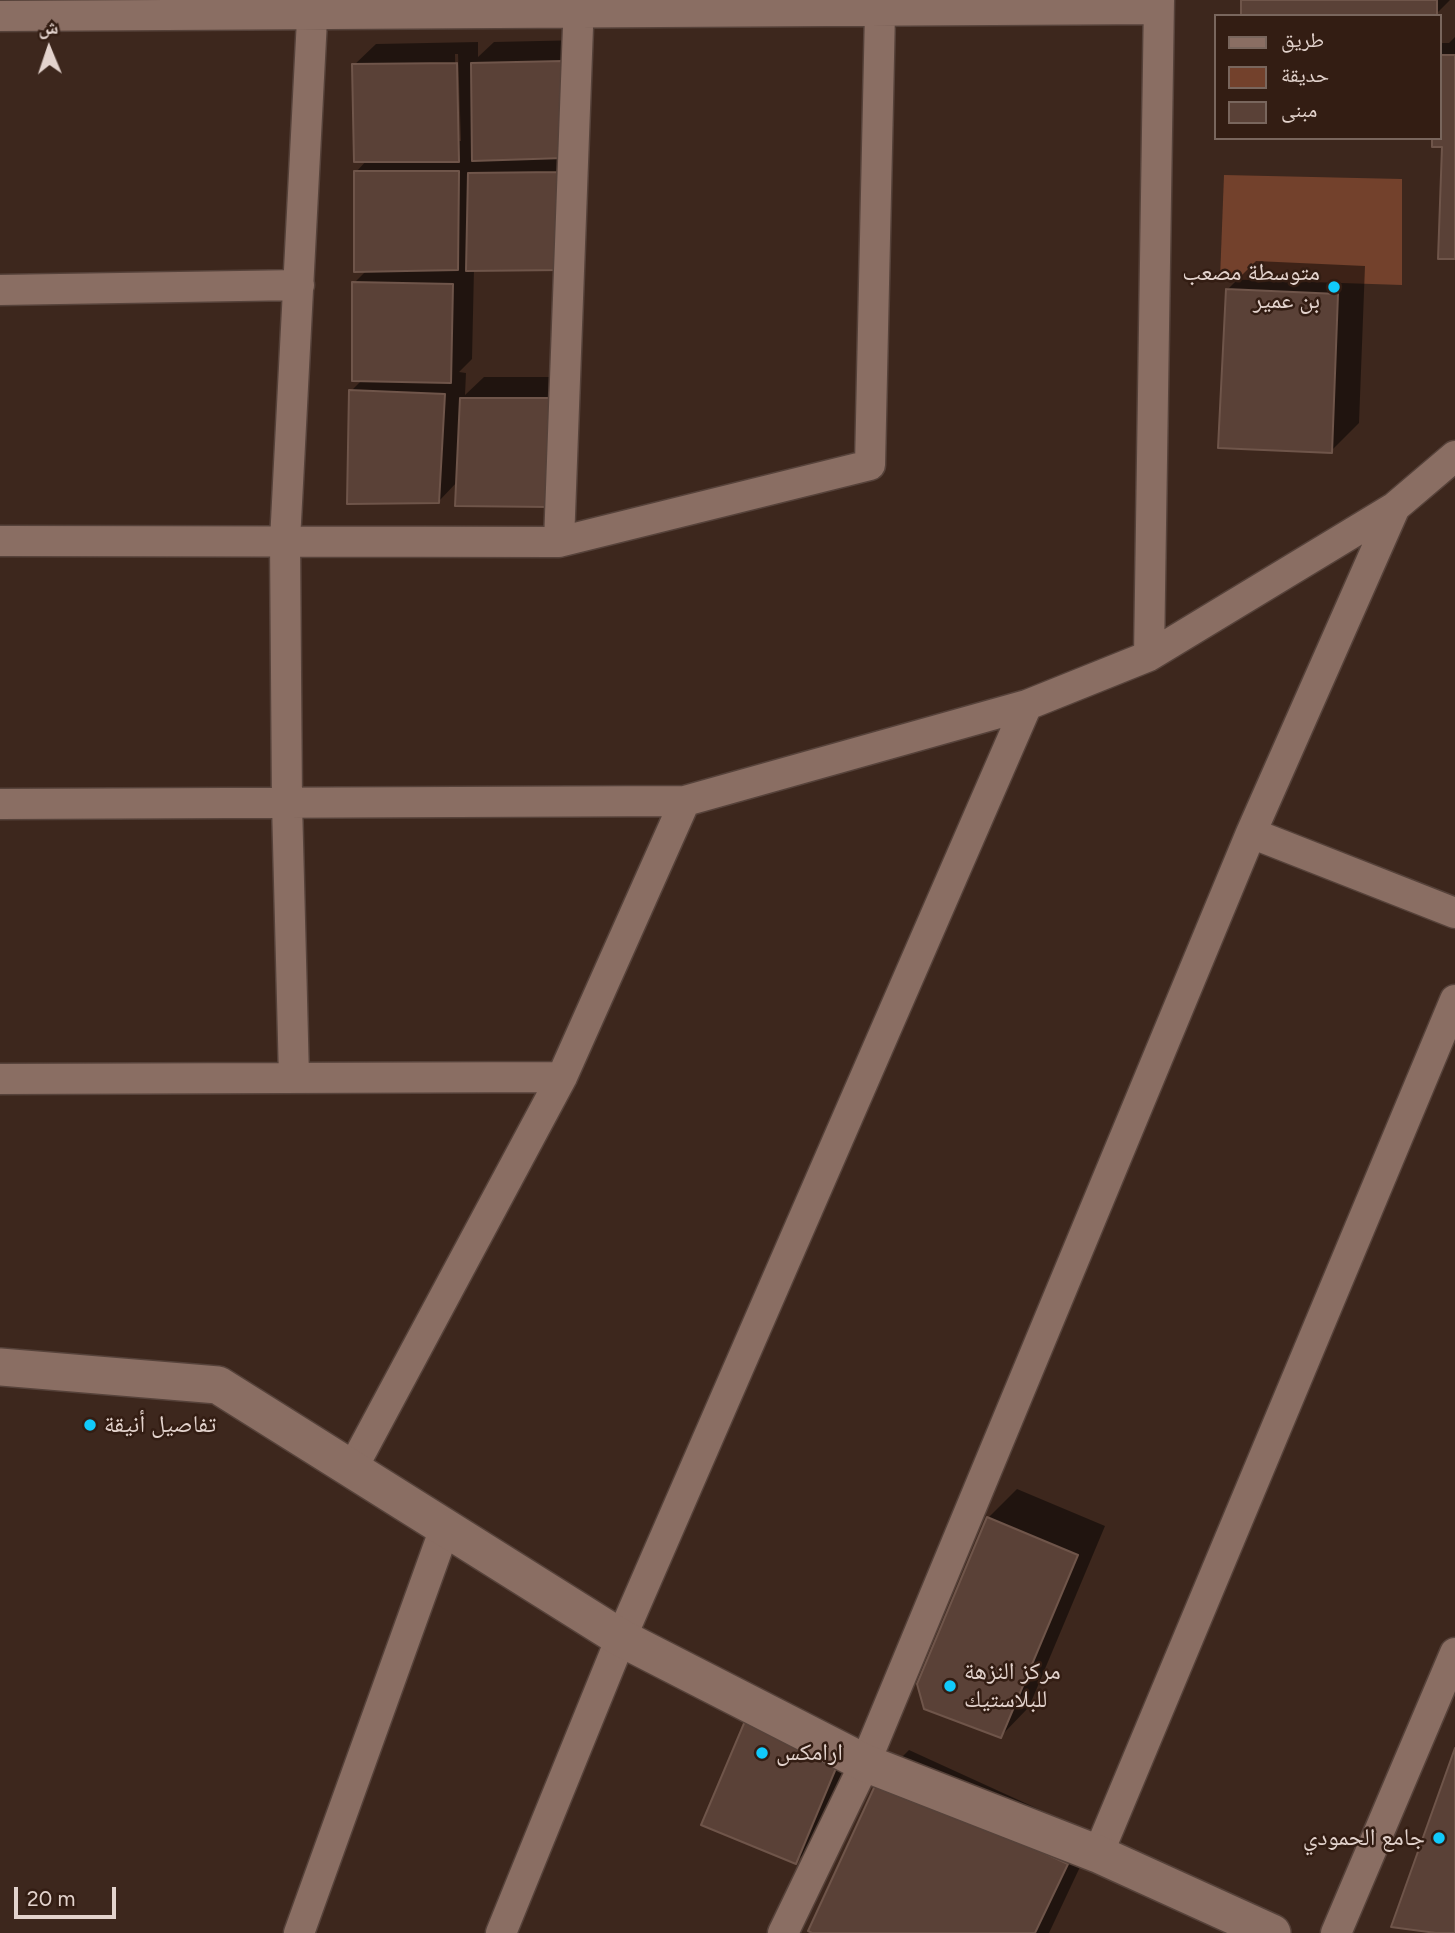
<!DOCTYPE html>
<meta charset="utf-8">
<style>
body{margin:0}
#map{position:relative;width:1455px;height:1933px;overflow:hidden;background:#3d271d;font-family:Figtree,"Noto Naskh Arabic",sans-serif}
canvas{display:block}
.legend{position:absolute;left:1214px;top:14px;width:228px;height:126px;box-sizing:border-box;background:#331d13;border:2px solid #79665d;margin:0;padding:9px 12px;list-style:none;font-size:21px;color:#e3d3cd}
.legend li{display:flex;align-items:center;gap:14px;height:35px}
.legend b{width:35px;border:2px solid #79665d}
.north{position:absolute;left:14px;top:14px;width:70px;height:70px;-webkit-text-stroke:5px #331d13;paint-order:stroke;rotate:358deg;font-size:19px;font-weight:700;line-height:28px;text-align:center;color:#e3d3cd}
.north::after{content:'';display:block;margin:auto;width:24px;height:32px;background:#e3d3cd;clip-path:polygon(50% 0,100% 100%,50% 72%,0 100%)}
.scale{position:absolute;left:14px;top:1887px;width:102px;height:32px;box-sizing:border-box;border:4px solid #e3d3cd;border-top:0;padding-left:9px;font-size:21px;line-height:24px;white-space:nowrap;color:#e3d3cd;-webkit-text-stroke:5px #331d13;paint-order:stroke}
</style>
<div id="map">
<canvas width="1455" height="1933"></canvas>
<ul class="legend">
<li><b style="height:9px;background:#8a6e63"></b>طريق</li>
<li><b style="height:19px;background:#73412c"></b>حديقة</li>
<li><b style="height:19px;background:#5a4137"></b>مبنى</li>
</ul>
<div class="north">ش</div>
<div class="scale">20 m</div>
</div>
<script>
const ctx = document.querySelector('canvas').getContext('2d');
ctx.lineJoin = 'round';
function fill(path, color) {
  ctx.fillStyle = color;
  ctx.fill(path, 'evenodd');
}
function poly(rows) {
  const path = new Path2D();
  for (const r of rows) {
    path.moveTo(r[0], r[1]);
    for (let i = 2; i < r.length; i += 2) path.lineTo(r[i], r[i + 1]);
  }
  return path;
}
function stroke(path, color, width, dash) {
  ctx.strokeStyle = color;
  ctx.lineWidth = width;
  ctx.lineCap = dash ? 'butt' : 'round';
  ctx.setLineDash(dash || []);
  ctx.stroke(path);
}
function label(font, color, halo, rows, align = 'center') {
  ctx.font = font + ' Figtree,"Noto Naskh Arabic",sans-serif';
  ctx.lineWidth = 5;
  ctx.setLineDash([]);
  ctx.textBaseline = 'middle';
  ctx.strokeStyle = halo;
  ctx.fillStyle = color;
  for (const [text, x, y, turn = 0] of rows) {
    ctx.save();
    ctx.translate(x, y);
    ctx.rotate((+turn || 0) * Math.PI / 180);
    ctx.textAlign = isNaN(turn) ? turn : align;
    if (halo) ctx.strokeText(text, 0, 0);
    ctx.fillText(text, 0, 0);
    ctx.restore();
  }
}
fill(poly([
 [1224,175,1402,179,1402,285,1220,279]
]), '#73412c');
fill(poly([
 [1243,0,1450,0,1436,14],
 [1455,37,1455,258,1444,145,1439,138,1439,43,1449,43],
 [584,40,580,151,474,269,472,359,459,372,466,373,465,395,484,377,576,377,458,481,439,501,351,391,362,380,354,283,367,270,356,172,367,160,354,65,376,44,478,42,478,57,494,42],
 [455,54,458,54,461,141,457,141],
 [1256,261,1365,266,1359,423,1331,451,1227,290],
 [1017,1489,1105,1526,1029,1707,1001,1736,988,1518],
 [768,1701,860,1739,817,1841,796,1862],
 [909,1750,1095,1835,1049,1933,816,1933,881,1778]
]), '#0007');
const building = poly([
 [1241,0,1437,0,1437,16,1241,15,1241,0],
 [1439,55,1455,55,1455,259,1438,259,1442,147,1432,147,1432,138,1439,138,1439,55],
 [563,61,564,158,472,161,471,63,563,61],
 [457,63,459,162,354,162,352,64,457,63],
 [354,171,459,171,458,270,354,272,354,171],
 [559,172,562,270,466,271,468,173,559,172],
 [352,282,453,284,451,383,352,381,352,282],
 [1226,289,1338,294,1332,453,1218,448,1226,289],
 [349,390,445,394,439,503,347,504,349,390],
 [460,398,555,398,550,507,455,506,460,398],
 [987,1517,1078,1555,1001,1738,924,1709,917,1684,987,1517],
 [745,1721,839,1761,796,1864,701,1825,745,1721],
 [1455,1748,1455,1933,1436,1933,1391,1927,1455,1748],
 [879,1777,1068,1864,1035,1933,812,1933,808,1931,879,1777]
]);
fill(building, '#5a4137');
stroke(building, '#6f554a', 2);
const minor = poly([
 [0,16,1158,9],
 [0,290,299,285],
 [0,541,559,542,870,465,880,12],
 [559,542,579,0],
 [1149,656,1159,0],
 [0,804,685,801,1027,705,1149,656,1395,507,1455,456],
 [1251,833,1455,913],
 [294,1078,287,803,285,541,313,0],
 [0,1079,562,1077],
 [352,1469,562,1077,685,801],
 [1098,1854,1455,1000],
 [299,1933,445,1528],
 [501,1933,621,1638,1027,705],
 [783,1933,865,1763,1251,833,1395,507],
 [1336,1933,1455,1653]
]);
const tertiary = poly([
 [0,1367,218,1385,621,1638,865,1763,1098,1854,1272,1933]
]);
stroke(minor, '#56423a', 33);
stroke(tertiary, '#56423a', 40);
stroke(minor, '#8a6e63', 30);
stroke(tertiary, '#8a6e63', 37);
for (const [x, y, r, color] of [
 [1334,287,7,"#11cafb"],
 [90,1425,7,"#11cafb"],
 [950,1686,7,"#11cafb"],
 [762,1753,7,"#11cafb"],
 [1439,1838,7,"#11cafb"]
]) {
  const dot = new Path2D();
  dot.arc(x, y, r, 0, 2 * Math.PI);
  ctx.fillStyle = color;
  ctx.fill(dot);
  stroke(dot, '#331d13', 2.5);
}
label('24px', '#e3d3cd', '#331d13', [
 ["متوسطة مصعب",1320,273,"right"],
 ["بن عمير",1320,301,"right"],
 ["تفاصيل أنيقة",104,1425],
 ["مركز النزهة",964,1672],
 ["للبلاستيك",964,1700],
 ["ارامكس",776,1753],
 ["جامع الحمودي",1425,1838,"right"]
], 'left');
</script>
